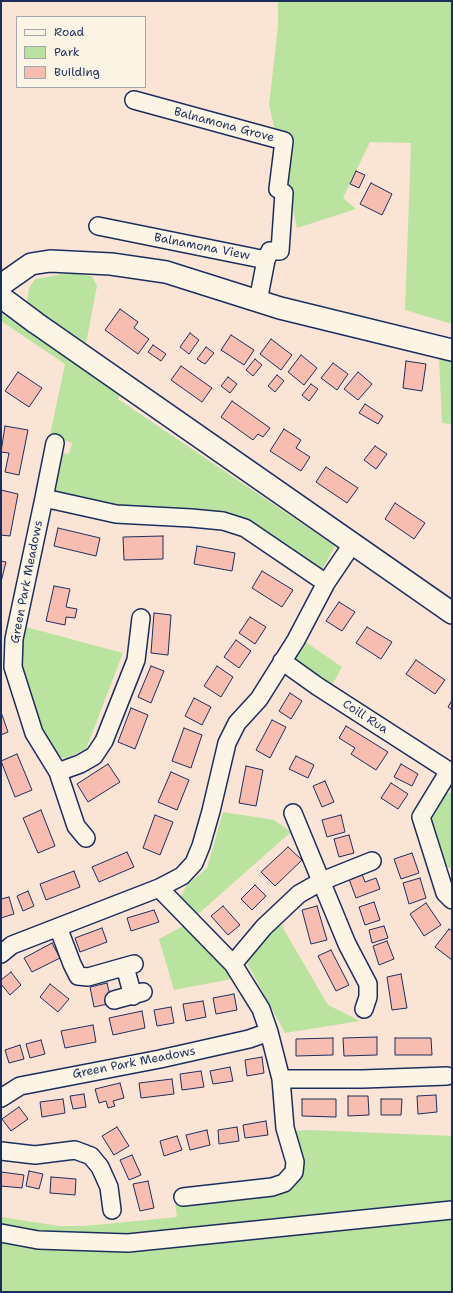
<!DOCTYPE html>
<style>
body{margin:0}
#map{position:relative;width:453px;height:1293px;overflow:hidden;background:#fae4d5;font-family:"Shantell Sans",sans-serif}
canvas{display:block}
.frame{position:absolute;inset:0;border:2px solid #1b2f5e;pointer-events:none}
.legend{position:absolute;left:16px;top:16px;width:130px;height:72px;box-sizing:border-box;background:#fcf5e5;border:1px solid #a2a6af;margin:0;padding:5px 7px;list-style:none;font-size:12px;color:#1b2f5e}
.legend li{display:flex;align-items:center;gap:8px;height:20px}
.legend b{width:20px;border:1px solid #a2a6af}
</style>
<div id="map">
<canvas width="453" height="1293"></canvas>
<div class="frame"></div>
<ul class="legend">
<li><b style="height:5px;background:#fcf5e5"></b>Road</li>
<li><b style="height:11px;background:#bae39f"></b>Park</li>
<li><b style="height:11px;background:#f7bdb1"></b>Building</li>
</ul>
</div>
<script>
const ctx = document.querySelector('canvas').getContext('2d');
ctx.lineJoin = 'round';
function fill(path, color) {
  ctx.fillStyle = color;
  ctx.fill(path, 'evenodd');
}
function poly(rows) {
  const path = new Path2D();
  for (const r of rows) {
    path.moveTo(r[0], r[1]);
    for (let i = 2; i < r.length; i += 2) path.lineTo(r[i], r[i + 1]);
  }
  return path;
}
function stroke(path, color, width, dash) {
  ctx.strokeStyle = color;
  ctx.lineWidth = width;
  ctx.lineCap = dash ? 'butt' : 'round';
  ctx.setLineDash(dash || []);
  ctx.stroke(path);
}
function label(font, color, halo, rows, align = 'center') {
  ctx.font = font + ' "Shantell Sans",sans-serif';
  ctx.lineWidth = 3;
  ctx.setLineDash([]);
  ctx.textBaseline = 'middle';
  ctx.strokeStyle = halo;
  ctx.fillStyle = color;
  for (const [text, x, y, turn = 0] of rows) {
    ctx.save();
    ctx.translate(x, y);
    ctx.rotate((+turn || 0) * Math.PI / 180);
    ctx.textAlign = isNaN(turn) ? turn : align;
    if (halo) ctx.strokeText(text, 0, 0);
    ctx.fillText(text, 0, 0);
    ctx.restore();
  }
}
fill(poly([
 [278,1,452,1,452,324,405,310,411,143,370,142,343,198,356,209,297,228,269,105,278,26],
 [69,273,92,276,97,286,86,343,39,313,27,302,29,288,35,279],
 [1,313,120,395,118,399,335,546,322,570,259,529,125,507,53,492,57,452,69,454,72,443,50,435,65,364,1,321],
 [439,358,452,361,452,424,442,423],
 [26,627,123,653,86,749,67,758,55,757,28,695,19,664],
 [304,641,342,667,330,689,295,662,295,655],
 [452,792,452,867,449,868,444,864,431,821,446,794],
 [223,812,274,820,291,832,197,915,181,897,186,886,207,868],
 [280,923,328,1005,360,1021,285,1033,247,963],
 [183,926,225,967,232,979,174,990,159,939],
 [310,1130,452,1136,452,1292,1,1292,1,1217,59,1226,85,1226,177,1217,175,1203,291,1187,300,1174,303,1161,293,1131]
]), '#bae39f');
const building = poly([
 [356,171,365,175,359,188,350,184,356,171],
 [371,183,392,194,382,215,360,204,371,183],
 [120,309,138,322,134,328,149,339,138,354,105,330,120,309],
 [190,333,199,340,189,354,180,347,190,333],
 [231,335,254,350,244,365,221,350,231,335],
 [271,339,292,355,281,370,260,354,271,339],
 [153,345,166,354,161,361,148,352,153,345],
 [206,347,214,353,205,364,197,359,206,347],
 [301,355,317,368,304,385,288,372,301,355],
 [255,359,262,365,253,376,246,370,255,359],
 [406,361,426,364,422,391,403,388,406,361],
 [333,363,348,374,337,390,321,378,333,363],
 [181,366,212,388,202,402,171,380,181,366],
 [18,372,42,388,29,407,5,391,18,372],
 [358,372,372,384,358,400,344,389,358,372],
 [277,375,284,381,275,392,268,386,277,375],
 [228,377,237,384,230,393,221,386,228,377],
 [311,384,318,389,309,401,302,395,311,384],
 [232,401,270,428,263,437,258,434,253,440,221,417,232,401],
 [365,404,383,416,378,424,359,413,365,404],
 [5,426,28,430,19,475,5,472,9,453,1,452,5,426],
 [284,429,301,440,296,448,310,457,301,471,270,451,284,429],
 [375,446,387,454,376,469,364,460,375,446],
 [326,467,358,488,347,503,316,482,326,467],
 [1,490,18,494,10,536,1,535,1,490],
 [395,503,425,523,414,539,385,519,395,503],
 [58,528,100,538,96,556,54,546,58,528],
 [163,536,163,559,124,560,123,537,163,536],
 [197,546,235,553,232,571,194,564,197,546],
 [1,561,6,562,1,582,1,561],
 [262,571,293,590,282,607,252,588,262,571],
 [54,586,70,589,66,607,77,609,75,618,66,617,65,625,46,621,54,586],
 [339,602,355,612,342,631,326,621,339,602],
 [154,613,171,615,168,655,151,653,154,613],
 [250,617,266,627,255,644,239,633,250,617],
 [367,627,392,642,381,659,356,643,367,627],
 [236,640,251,651,239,668,224,657,236,640],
 [416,660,445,680,435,694,406,674,416,660],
 [151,666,164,671,151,703,138,697,151,666],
 [217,666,233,677,221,697,204,686,217,666],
 [290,693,302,701,291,719,279,711,290,693],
 [194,698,211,707,202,725,185,716,194,698],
 [452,700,452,710,448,707,452,700],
 [131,708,148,715,135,749,118,742,131,708],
 [1,712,8,732,1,735,1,712],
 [272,720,286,727,270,758,256,750,272,720],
 [346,726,388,752,376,770,351,754,355,748,339,738,346,726],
 [184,728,202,735,191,768,172,761,184,728],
 [17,754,32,790,15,797,1,761,17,754],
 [296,756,314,765,308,778,289,769,296,756],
 [108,764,120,782,88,802,77,784,108,764],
 [401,764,418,774,412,786,394,777,401,764],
 [246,766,263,770,256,806,239,803,246,766],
 [171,772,189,780,177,810,158,802,171,772],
 [325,781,334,802,322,807,313,786,325,781],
 [391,783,408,794,398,809,381,798,391,783],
 [41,810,55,846,38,853,23,818,41,810],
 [155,815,173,822,160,855,143,848,155,815],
 [341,815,345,832,327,837,322,820,341,815],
 [349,835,354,853,339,857,334,839,349,835],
 [288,847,302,860,275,886,261,872,288,847],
 [127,852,134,867,99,882,92,867,127,852],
 [412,853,419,873,401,879,394,859,412,853],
 [74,871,80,887,46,900,40,884,74,871],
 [362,874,365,882,376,878,380,889,356,898,349,879,362,874],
 [420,878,426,898,409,904,403,883,420,878],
 [255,885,266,896,252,910,241,899,255,885],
 [28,891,34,906,23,911,17,896,28,891],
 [9,897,14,914,1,918,1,899,9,897],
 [374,902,380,920,365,925,359,907,374,902],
 [426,903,441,925,424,936,410,914,426,903],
 [223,906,240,925,228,935,211,916,223,906],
 [317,906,327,940,311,944,302,910,317,906],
 [154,910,159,922,131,931,127,918,154,910],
 [384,926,388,938,372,943,369,930,384,926],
 [102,928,107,942,80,952,75,938,102,928],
 [449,929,452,931,452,960,435,947,449,929],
 [387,941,394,959,379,965,373,946,387,941],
 [52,943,60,958,32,972,24,958,52,943],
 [331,950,349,985,336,991,318,956,331,950],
 [11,972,21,985,10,995,1,984,1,980,11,972],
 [401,974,407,1008,392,1010,387,977,401,974],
 [107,983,112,1003,94,1007,90,987,107,983],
 [50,984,69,999,58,1012,40,997,50,984],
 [234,994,237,1010,216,1014,213,998,234,994],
 [203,1001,206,1017,186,1021,183,1004,203,1001],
 [171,1007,174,1023,157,1026,154,1010,171,1007],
 [142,1011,145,1028,113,1035,109,1018,142,1011],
 [93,1025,96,1042,65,1048,61,1031,93,1025],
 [377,1037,377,1055,344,1056,343,1038,377,1037],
 [333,1038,333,1055,296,1056,296,1039,333,1038],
 [395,1038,431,1038,432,1055,395,1055,395,1038],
 [41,1040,45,1054,30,1058,26,1044,41,1040],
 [20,1045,24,1059,9,1063,5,1050,20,1045],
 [262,1057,264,1073,247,1076,245,1060,262,1057],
 [230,1067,233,1081,213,1084,210,1071,230,1067],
 [201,1071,204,1087,182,1090,180,1074,201,1071],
 [172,1079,174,1094,141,1098,139,1083,172,1079],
 [120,1083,124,1098,113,1101,115,1106,108,1108,106,1101,99,1103,95,1089,120,1083],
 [84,1094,86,1107,73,1109,70,1096,84,1094],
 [436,1095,437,1112,418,1114,417,1096,436,1095],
 [348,1096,368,1096,369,1115,348,1116,348,1096],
 [63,1099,65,1113,42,1117,40,1102,63,1099],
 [302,1099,336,1099,336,1117,302,1116,302,1099],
 [381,1099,402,1099,401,1115,381,1115,381,1099],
 [19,1107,28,1119,11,1131,2,1119,19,1107],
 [266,1121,268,1135,245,1138,243,1125,266,1121],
 [117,1127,129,1146,114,1155,102,1136,117,1127],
 [237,1127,239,1141,219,1144,218,1130,237,1127],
 [207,1130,210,1145,190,1150,186,1135,207,1130],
 [177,1136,182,1150,164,1156,160,1141,177,1136],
 [132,1155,141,1175,129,1180,120,1160,132,1155],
 [29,1171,43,1174,39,1189,26,1186,29,1171],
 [1,1172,24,1175,22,1188,1,1186,1,1172],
 [51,1177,76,1179,75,1195,50,1193,51,1177],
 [148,1181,154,1208,140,1211,133,1184,148,1181]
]);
fill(building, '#f7bdb1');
stroke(building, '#1b2f5e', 1);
const minor = poly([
 [134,100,284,141,278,189,284,193,280,251,270,251,266,260],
 [98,226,266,260,258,301],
 [44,498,55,443],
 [141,618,136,660,104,741,94,756,80,764,58,772,34,733,13,667,14,639,44,498,116,514,191,518,223,521,245,528,326,583],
 [282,661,317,686,449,771,421,817,445,893,452,900],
 [58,772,76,826,86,838],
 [293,813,347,944,368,984,368,997,364,1009],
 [159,888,233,964,261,1009,269,1032,281,1079,285,1128,295,1162,294,1172,284,1183,272,1187,183,1197],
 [58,927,72,964,78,976,88,977,134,964],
 [1,954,12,945,159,888,182,876,194,863,201,846,211,811,227,743,237,723,259,699,296,640,326,583,353,543],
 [233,964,264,927,299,894,322,881,372,861],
 [125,967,133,996],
 [114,1000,143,992],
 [281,1079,363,1079,447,1076],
 [1,1098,20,1086,160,1059,249,1039,269,1032],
 [1,1151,35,1155,75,1150,91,1156,100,1167,109,1187,112,1210],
 [1,1233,38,1240,128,1243,452,1210]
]);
const major = poly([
 [1,285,31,264,50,261,111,264,166,272,280,308,452,350],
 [1,297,36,323,452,613]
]);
stroke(minor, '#1b2f5e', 20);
stroke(major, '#1b2f5e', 24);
stroke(minor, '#fcf5e5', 17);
stroke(major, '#fcf5e5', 21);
label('12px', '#1b2f5e', '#fcf5e5', [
 ["Balnamona Grove",224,125,15],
 ["Balnamona View",202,247,11],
 ["Green Park Meadows",27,582,-79],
 ["Coill Rua",365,717,33],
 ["Green Park Meadows",134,1063,-11]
]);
</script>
